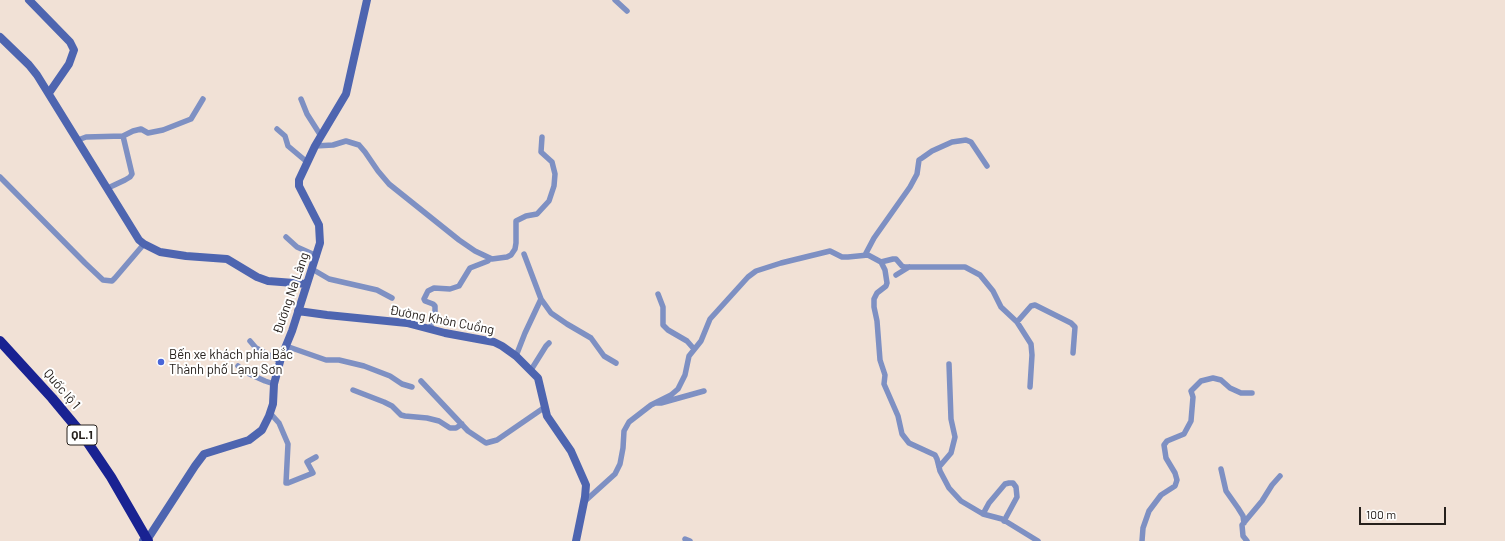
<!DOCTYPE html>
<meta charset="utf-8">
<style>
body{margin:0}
#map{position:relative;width:1505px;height:541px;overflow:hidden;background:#f1e1d6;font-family:Barlow,sans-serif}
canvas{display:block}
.scale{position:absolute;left:1359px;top:507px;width:87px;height:18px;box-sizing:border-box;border:2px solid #26201c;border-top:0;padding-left:5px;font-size:12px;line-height:14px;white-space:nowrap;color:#26201c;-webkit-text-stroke:3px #fff;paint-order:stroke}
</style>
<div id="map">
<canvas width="1505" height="541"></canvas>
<div class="scale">100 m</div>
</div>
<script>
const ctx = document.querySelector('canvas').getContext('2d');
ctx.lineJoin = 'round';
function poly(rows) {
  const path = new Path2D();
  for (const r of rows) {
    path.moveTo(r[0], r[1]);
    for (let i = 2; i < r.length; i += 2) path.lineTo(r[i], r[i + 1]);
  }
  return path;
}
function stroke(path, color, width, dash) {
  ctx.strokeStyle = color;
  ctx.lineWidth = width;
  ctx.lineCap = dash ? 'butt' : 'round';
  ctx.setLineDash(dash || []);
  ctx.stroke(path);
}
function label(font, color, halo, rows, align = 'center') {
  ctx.font = font + ' Barlow,sans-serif';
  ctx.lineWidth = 4;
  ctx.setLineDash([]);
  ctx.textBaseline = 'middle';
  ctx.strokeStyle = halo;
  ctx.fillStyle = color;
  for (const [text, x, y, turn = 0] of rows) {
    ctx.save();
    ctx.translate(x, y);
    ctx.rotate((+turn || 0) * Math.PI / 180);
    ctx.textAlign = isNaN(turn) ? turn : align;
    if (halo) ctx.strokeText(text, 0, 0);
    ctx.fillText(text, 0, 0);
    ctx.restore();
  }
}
stroke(poly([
 [615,0,627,11],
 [301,99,307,114,321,136],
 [277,129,285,136,288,146,307,162],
 [78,140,86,137,123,136,133,131,141,129,148,133,163,130,191,119,203,99],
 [315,146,333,145,346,141,359,145,365,152,378,171,389,184,459,240,475,251,492,259,507,257,511,255,515,249,516,243,516,221,526,216,537,214,549,201,554,186,555,174,552,162,541,152,542,137],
 [0,177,85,263,103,280,112,281,115,278,144,244],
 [108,188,125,180,130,177,132,174,123,136],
 [286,237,297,247,317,256],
 [865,255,874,238,910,187,917,174,919,160,922,158,932,151,952,142,966,140,971,142,987,166],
 [881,262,893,259,896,259,902,266,905,267,965,267,980,275,993,291,1001,307,1017,322,1031,344,1032,355,1030,387],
 [312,269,329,279,377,290,392,298],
 [896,275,909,267],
 [658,294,663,307,663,325,668,330,687,341,694,349],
 [541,299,551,313,567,324,591,338,604,356,616,363],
 [1017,322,1031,306,1035,305,1071,323,1075,327,1073,353],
 [430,329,435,311,435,306,433,304,425,301,424,299,428,291,434,288,450,289,459,286,470,268,488,261,490,258],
 [250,341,256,348,280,361],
 [286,346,326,360,339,360,364,366,390,376,402,384,412,387],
 [516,356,525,333,541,299,524,254],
 [238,366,245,372,265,381,274,384],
 [531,370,546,346,549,343],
 [421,381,468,431,486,443,497,440,545,407],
 [353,390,384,402,392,406,401,415,405,416,427,418,439,421,450,428,456,428,462,424],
 [657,403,661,403,704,391],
 [270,413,279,423,288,444,286,483,288,483,313,473,307,462,316,457],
 [939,467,951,453,955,437,951,419,949,364],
 [1221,469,1226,491,1238,508,1243,516,1244,523],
 [584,502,615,474,620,464,623,448,624,431,629,422,651,405,671,395,678,389,685,375,689,356,701,341,710,319,748,277,756,271,781,263,830,251,842,257,848,257,868,255,881,262,885,270,887,283,886,286,877,293,874,299,874,307,877,321,880,360,885,375,884,384,898,416,902,434,909,443,935,455,937,459,940,471,949,488,961,501,983,514,1002,519,1038,541],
 [983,514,989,503,1005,484,1009,483,1013,483,1016,487,1017,497,1004,521],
 [685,539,690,541],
 [1142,541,1143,528,1149,511,1161,495,1175,486,1177,480,1175,473,1166,458,1164,445,1167,441,1184,434,1191,421,1193,397,1191,391,1201,381,1213,378,1221,380,1230,388,1241,393,1252,393],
 [1247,541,1243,536,1242,525,1262,501,1272,485,1280,476]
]), '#7e90c3', 5.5);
stroke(poly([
 [29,0,70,42,74,50,69,64,49,93],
 [0,37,29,65,37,75,139,240,144,244,160,252,186,256,227,259,257,277,268,281,307,284],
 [298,311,327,315,407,323,445,333,494,342,502,346,516,356,538,378,547,416,571,451,586,485,585,497,576,541],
 [143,541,147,540,195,466,204,454,249,440,262,430,269,416,273,404,274,384,281,358,292,331,320,243,319,225,299,186,299,180,315,146,346,94,367,0]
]), '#4e65b0', 8);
stroke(poly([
 [0,341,52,398,82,434,111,477,148,541]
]), '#192292', 10);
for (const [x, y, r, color] of [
 [161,362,4,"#4865d8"]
]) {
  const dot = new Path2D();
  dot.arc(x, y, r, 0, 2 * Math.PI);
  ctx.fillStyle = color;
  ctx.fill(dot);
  stroke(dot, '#fff', 1.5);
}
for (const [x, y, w] of [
 [82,435,30]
]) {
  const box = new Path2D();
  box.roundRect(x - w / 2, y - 10, w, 20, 3);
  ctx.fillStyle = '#fff';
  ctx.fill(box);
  stroke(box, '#26201c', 1);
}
label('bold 12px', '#26201c', null, [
 ["QL.1",82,435]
]);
label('13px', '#26201c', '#fff', [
 ["Đường Na Làng",291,293,-71],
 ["Đường Khòn Cuổng",442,320,11],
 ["Quốc lộ 1",62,389,49]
]);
label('13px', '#26201c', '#fff', [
 ["Bến xe khách phía Bắc",169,355],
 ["Thành phố Lạng Sơn",169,370]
], 'left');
</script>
